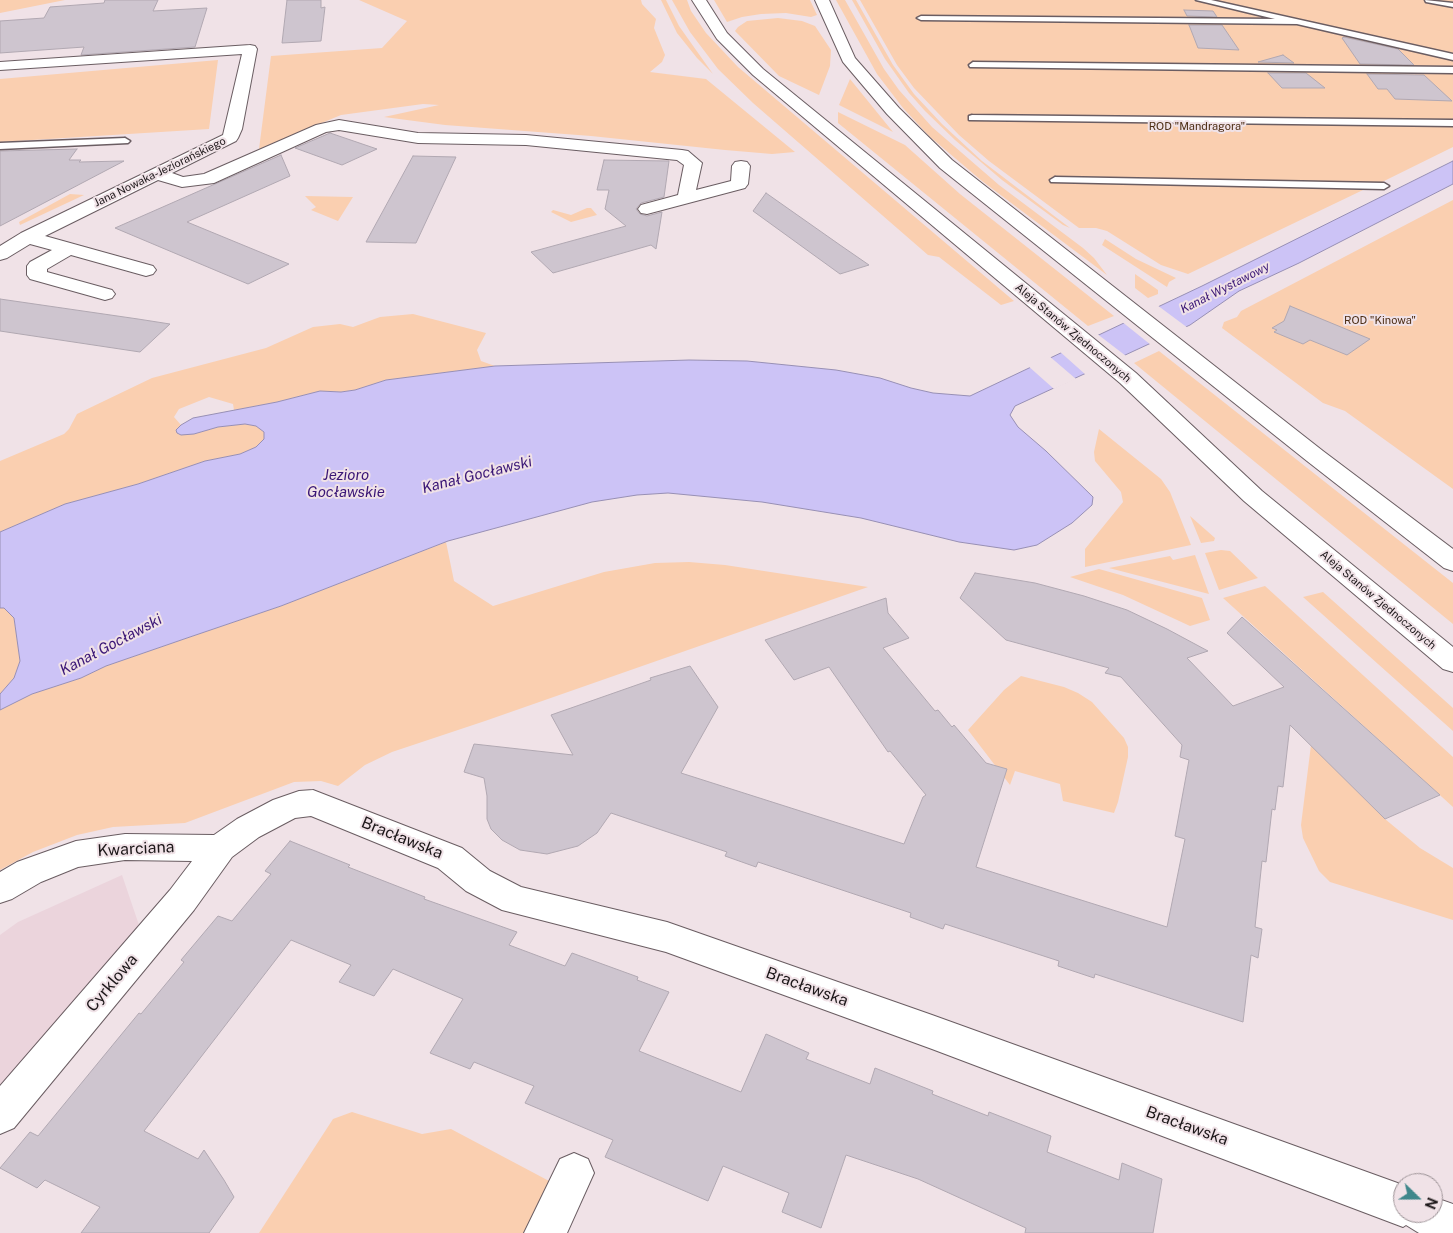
<!DOCTYPE html>
<meta charset="utf-8">
<style>
body{margin:0}
#map{position:relative;width:1453px;height:1233px;overflow:hidden;background:#f0e2e7;font-family:"Public Sans",sans-serif}
canvas{display:block}
.north{position:absolute;left:1393px;top:1173px;width:50px;height:50px;box-sizing:border-box;background:#f0e2e7;border:1px solid #9b9195;border-radius:50%;rotate:112deg;font-size:14px;font-weight:700;line-height:20px;text-align:center;color:#1c1719}
.north::after{content:'';display:block;margin:auto;width:18px;height:22px;background:#3f878b;clip-path:polygon(50% 0,100% 100%,50% 72%,0 100%)}
</style>
<div id="map">
<canvas width="1453" height="1233"></canvas>
<div class="north">N</div>
</div>
<script>
const ctx = document.querySelector('canvas').getContext('2d');
ctx.lineJoin = 'round';
function fill(path, color) {
  ctx.fillStyle = color;
  ctx.fill(path, 'evenodd');
}
function poly(rows) {
  const path = new Path2D();
  for (const r of rows) {
    path.moveTo(r[0], r[1]);
    for (let i = 2; i < r.length; i += 2) path.lineTo(r[i], r[i + 1]);
  }
  return path;
}
function stroke(path, color, width, dash) {
  ctx.strokeStyle = color;
  ctx.lineWidth = width;
  ctx.lineCap = dash ? 'butt' : 'round';
  ctx.setLineDash(dash || []);
  ctx.stroke(path);
}
function label(font, color, halo, rows, align = 'center') {
  ctx.font = font + ' "Public Sans",sans-serif';
  ctx.lineWidth = 4;
  ctx.setLineDash([]);
  ctx.textBaseline = 'middle';
  ctx.strokeStyle = halo;
  ctx.fillStyle = color;
  for (const [text, x, y, turn = 0] of rows) {
    ctx.save();
    ctx.translate(x, y);
    ctx.rotate((+turn || 0) * Math.PI / 180);
    ctx.textAlign = isNaN(turn) ? turn : align;
    if (halo) ctx.strokeText(text, 0, 0);
    ctx.fillText(text, 0, 0);
    ctx.restore();
  }
}
fill(poly([
 [122,875,140,928,0,1089,0,935,18,922]
]), '#ebd4dc');
fill(poly([
 [0,0,65,0,0,13],
 [359,0,641,0,642,4,656,19,654,28,665,55,662,62,650,72,706,79,795,152,772,154,725,150,591,136,445,125,384,117,439,105,423,104,341,115,259,149,271,56,382,48,407,21],
 [661,0,666,0,679,26,713,74,697,58,677,33],
 [672,0,687,0,691,11,706,33,738,67,1014,301,1001,305,939,257,928,255,753,103,718,69,690,32],
 [714,0,810,0,817,15,811,17,786,13,761,14,742,17,727,22],
 [836,0,845,0,884,69,899,90,932,127,999,185,1083,248,1094,258,1107,275,982,181,929,136,903,108,877,74],
 [852,0,856,0,893,65,914,94,942,124,982,161,1070,228,1063,225,1002,180,955,140,925,111,909,93,885,59],
 [860,0,1453,0,1453,147,1378,184,1358,188,1363,190,1188,274,1161,265,1107,231,1096,228,1079,228,989,161,959,135,914,88,897,65],
 [778,18,802,21,815,26,831,50,830,66,819,95,779,76,735,31,738,27,747,21],
 [218,60,209,129,0,142,0,79],
 [850,79,893,132,839,105],
 [838,112,905,145,960,194,1114,316,1088,326,838,123],
 [70,194,84,195,20,225,19,222],
 [305,196,353,197,338,221,311,210,316,207],
 [1453,200,1453,489,1345,411,1323,403,1222,328,1224,322,1237,317,1241,311],
 [587,208,591,208,597,215,571,222,551,212,553,210,571,215],
 [1105,239,1136,259,1176,278,1169,282,1167,287,1102,245],
 [1135,274,1158,290,1158,294,1148,298,1135,288],
 [413,314,486,333,477,350,481,361,495,366,386,380,355,390,341,392,320,391,277,402,234,410,233,404,209,397,179,409,174,417,181,425,176,430,194,434,218,427,245,424,256,426,264,432,264,439,256,447,240,454,205,461,138,484,65,504,0,532,0,461,64,434,69,429,77,414,152,378,266,348,313,327,340,324,353,327,380,317],
 [1159,351,1453,583,1453,624,1134,363],
 [1099,429,1161,479,1170,492,1191,545,1085,567,1085,549,1123,502,1121,492,1095,461,1094,452],
 [1190,516,1215,538,1214,541,1201,543],
 [446,542,454,581,493,606,604,572,655,563,689,562,725,565,868,587,485,721,392,752,365,765,338,786,321,781,294,782,185,823,113,827,77,835,33,852,0,870,0,710,32,694,81,678,106,666,187,638,281,606],
 [1221,550,1230,551,1258,578,1219,590,1205,553],
 [1195,555,1209,594,1109,568,1170,556,1173,560],
 [1099,569,1202,598,1210,620,1190,626,1123,595,1070,577],
 [1265,586,1453,757,1453,807,1223,598],
 [1323,592,1453,708,1453,731,1303,597],
 [0,608,4,608,14,618,20,661,14,678,0,694],
 [1021,676,1064,687,1078,693,1092,702,1124,738,1128,747,1128,757,1118,802,1114,813,1063,801,1060,784,1015,771,1010,785,968,730,1004,690],
 [1311,745,1385,819,1420,848,1453,868,1453,920,1330,882,1319,871,1303,838,1301,825],
 [352,1112,422,1134,451,1129,551,1182,527,1233,259,1233,333,1119]
]), '#facfb0');
const water = poly([
 [1453,161,1453,184,1299,263,1239,291,1190,325,1015,406,1010,415,1018,427,1046,451,1093,497,1092,505,1072,523,1037,545,1014,550,959,542,861,518,762,502,668,493,637,495,592,502,448,541,281,606,187,638,106,666,81,678,32,694,0,710,0,694,14,678,20,661,14,618,4,608,0,608,0,532,65,504,138,484,205,461,240,454,256,447,264,439,264,432,256,426,245,424,218,427,194,434,181,435,177,433,176,430,181,425,193,418,277,402,320,391,341,392,355,390,386,380,495,366,689,360,747,361,836,370,880,378,911,388,933,393,970,396,1202,286,1453,161]
]);
fill(water, '#ccc3f6');
stroke(water, '#978fb4', 1);
fill(poly([
 [1157,305,1188,328,1151,345,1121,321],
 [1096,333,1126,356,1086,375,1058,350],
 [1048,355,1076,379,1054,389,1027,365]
]), '#f0e2e7');
const building = poly([
 [105,0,158,0,153,11,207,8,195,47,81,55,84,47,0,53,0,21,44,18,50,7,104,3,105,0],
 [287,0,321,0,321,8,325,7,321,41,282,43,287,0],
 [1184,10,1213,11,1217,17,1187,16,1184,10],
 [1189,25,1222,25,1239,50,1198,48,1189,25],
 [1344,37,1398,49,1414,65,1360,64,1342,38,1344,37],
 [1283,55,1294,63,1258,62,1283,55],
 [1268,73,1306,73,1325,88,1282,88,1268,73],
 [1367,74,1424,75,1452,101,1395,99,1387,89,1378,89,1367,74],
 [330,133,377,149,342,165,295,148,330,133],
 [77,149,69,160,81,160,79,162,124,161,0,226,0,151,77,149],
 [281,155,290,176,187,222,289,264,248,284,115,228,281,155],
 [413,156,456,157,416,243,366,242,413,156],
 [604,160,669,161,664,197,641,203,636,209,640,214,647,216,662,212,656,249,651,245,553,273,531,252,626,226,605,209,609,190,597,190,604,160],
 [766,193,840,245,869,265,840,274,753,211,766,193],
 [0,299,138,319,170,324,140,352,0,331,0,299],
 [1290,306,1370,339,1347,355,1310,340,1303,344,1274,332,1277,330,1272,328,1284,321,1290,306],
 [975,573,1035,583,1084,596,1127,610,1167,629,1208,651,1187,658,1233,706,1284,687,1227,633,1242,617,1440,795,1385,819,1290,725,1283,787,1278,786,1275,810,1272,809,1266,862,1262,861,1255,927,1262,929,1258,958,1251,955,1243,1022,1095,974,1094,978,1058,966,1059,961,945,924,943,929,910,917,911,913,758,862,756,867,725,856,727,852,611,813,597,833,578,846,547,854,520,850,502,840,491,829,487,819,487,796,484,778,464,772,474,744,573,755,551,715,651,680,650,678,690,666,718,707,681,773,904,844,923,797,926,795,890,751,888,752,829,667,794,680,765,640,886,598,888,613,909,638,883,648,935,711,938,710,952,727,954,725,986,763,1007,769,976,867,1167,927,1185,839,1175,836,1189,760,1180,757,1182,745,1121,677,1105,673,1109,668,1006,640,960,598,975,573],
 [290,841,350,865,348,867,425,897,424,899,517,932,509,945,565,966,572,953,638,977,637,980,669,992,639,1051,741,1092,766,1034,809,1053,806,1059,870,1084,875,1068,933,1091,932,1094,988,1116,989,1112,1051,1136,1047,1152,1119,1180,1122,1163,1162,1179,1153,1233,1025,1233,1026,1228,918,1179,846,1155,821,1228,782,1212,789,1193,723,1166,708,1201,605,1157,613,1140,525,1103,534,1086,474,1062,470,1069,430,1053,463,999,393,969,374,996,339,982,351,965,291,940,144,1131,198,1159,204,1150,224,1180,234,1197,209,1233,81,1233,100,1207,45,1180,37,1188,0,1168,30,1132,38,1136,139,1013,141,1014,184,962,181,960,218,916,232,921,271,874,265,871,290,841]
]);
fill(building, '#cec5cf');
stroke(building, '#b1a8b2', 1);
const service = poly([
 [1196,0,1211,0,1453,54,1453,60,1297,24,921,20,917,18,921,16,1275,19,1196,0],
 [1425,0,1453,3,1453,7,1426,2,1425,0],
 [973,62,1453,67,1453,73,970,67,969,65,973,62],
 [972,115,1453,120,1453,126,969,120,969,116,972,115],
 [125,138,130,141,128,143,0,149,0,143,125,138],
 [1055,177,1384,183,1389,186,1384,189,1051,182,1050,180,1055,177]
]);
const minor = poly([
 [250,45,255,46,257,49,242,129,238,138,236,141,172,173,183,177,204,174,316,125,339,120,418,133,526,135,682,150,688,151,702,163,696,190,731,181,732,166,735,162,741,161,747,162,750,166,748,184,745,188,647,214,641,213,638,209,641,205,678,195,684,165,677,160,526,145,418,143,339,130,326,132,214,183,182,187,158,180,45,236,153,266,156,270,153,274,146,276,71,255,47,269,47,272,112,290,115,294,112,298,105,300,30,279,27,275,27,266,30,262,52,250,30,244,7,258,0,260,0,246,21,233,223,135,242,54,0,70,0,62,250,45],
 [313,790,462,848,490,871,521,887,667,922,932,1015,1403,1185,1403,1213,1433,1213,1433,1197,1453,1204,1453,1233,1419,1233,1406,1225,1403,1227,932,1049,666,952,502,910,466,891,438,868,311,816,295,818,259,837,232,857,194,910,14,1128,0,1134,0,1086,170,890,192,861,125,860,78,867,41,882,12,899,0,903,0,872,17,862,76,841,125,834,214,835,237,819,273,800,299,791,313,790],
 [574,1153,588,1159,594,1173,567,1233,524,1233,560,1159,574,1153]
]);
const primary = poly([
 [692,0,706,0,727,33,763,69,1136,373,1262,491,1453,647,1453,672,1443,669,1244,501,1120,383,753,75,717,39,692,0],
 [815,0,829,0,855,58,899,108,952,160,1323,451,1453,549,1453,571,1444,568,1307,461,940,168,887,114,843,62,815,0]
]);
stroke(service, '#6a5d62', 3);
stroke(minor, '#6a5d62', 2);
stroke(primary, '#6a5d62', 2);
fill(service, '#fff');
fill(minor, '#fff');
fill(primary, '#fff');
label('11px', '#4d2e15', '#f0e2e7', [
 ["ROD \"Mandragora\"",1197,127],
 ["ROD \"Kinowa\"",1380,321]
]);
label('11px', '#1c1719', '#f0e2e7', [
 ["Jana Nowaka-Jeziorańskiego",160,172,-26],
 ["Aleja Stanów Zjednoczonych",1073,333,40],
 ["Aleja Stanów Zjednoczonych",1378,600,40]
]);
label('italic 12px', '#3a1676', '#f0e2e7', [
 ["Kanał Wystawowy",1225,288,-27]
]);
label('italic 15px', '#3a1676', '#f0e2e7', [
 ["Jezioro",346,475],
 ["Gocławskie",346,492],
 ["Kanał Gocławski",477,475,-14],
 ["Kanał Gocławski",111,645,-28]
]);
label('16px', '#1c1719', '#f0e2e7', [
 ["Bracławska",402,838,22],
 ["Kwarciana",136,849,-3],
 ["Cyrklowa",112,983,-50],
 ["Bracławska",807,987,20],
 ["Bracławska",1187,1126,20]
]);
</script>
